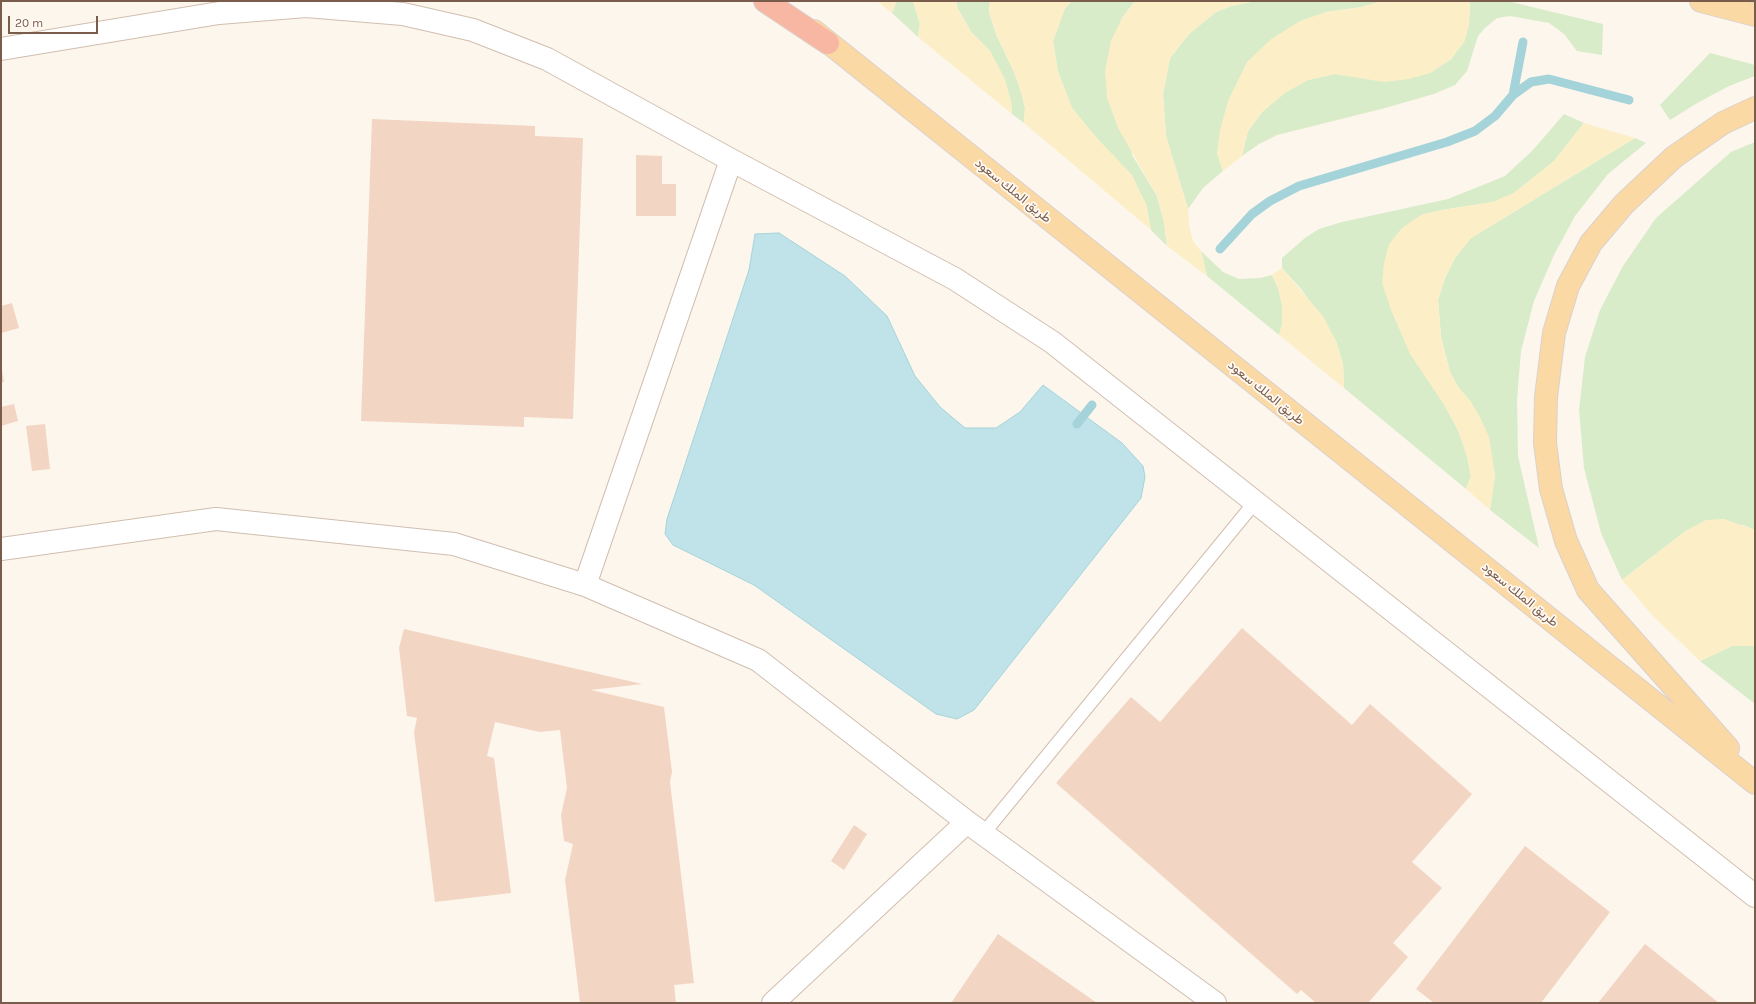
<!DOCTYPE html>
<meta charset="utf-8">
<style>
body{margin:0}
#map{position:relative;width:1756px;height:1004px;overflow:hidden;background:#fdf6ec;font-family:Karla,sans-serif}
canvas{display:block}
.frame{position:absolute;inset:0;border:2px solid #7a5c4d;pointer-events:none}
.scale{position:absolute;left:8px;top:16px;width:90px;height:18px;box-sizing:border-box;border:2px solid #7a5c4d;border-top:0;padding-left:5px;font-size:12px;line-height:14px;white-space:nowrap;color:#7a5c4d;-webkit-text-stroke:3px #fffaf3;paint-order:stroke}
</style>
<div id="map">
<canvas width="1756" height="1004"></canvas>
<div class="frame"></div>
<div class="scale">20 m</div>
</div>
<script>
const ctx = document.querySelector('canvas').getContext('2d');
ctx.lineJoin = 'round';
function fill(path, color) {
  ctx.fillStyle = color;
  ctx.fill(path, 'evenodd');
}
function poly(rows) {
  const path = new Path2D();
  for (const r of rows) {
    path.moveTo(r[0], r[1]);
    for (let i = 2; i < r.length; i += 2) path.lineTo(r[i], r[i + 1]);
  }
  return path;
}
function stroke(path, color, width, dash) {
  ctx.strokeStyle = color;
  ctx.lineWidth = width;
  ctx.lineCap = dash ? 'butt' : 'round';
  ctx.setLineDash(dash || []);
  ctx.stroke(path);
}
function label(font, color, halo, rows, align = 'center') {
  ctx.font = font + ' Karla,Vazirmatn,sans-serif';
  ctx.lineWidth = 3.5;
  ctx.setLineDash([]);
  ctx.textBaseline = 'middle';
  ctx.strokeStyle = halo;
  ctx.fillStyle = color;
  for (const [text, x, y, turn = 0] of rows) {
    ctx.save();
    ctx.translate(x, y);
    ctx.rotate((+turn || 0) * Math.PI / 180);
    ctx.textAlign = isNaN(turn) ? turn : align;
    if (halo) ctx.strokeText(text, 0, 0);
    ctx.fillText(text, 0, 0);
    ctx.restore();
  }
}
fill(poly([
 [895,1,913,1,920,24,918,37,892,13,896,3],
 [956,1,990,1,989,12,996,34,1014,72,1021,92,1025,108,1024,123,1012,114,1011,101,990,51,971,32,958,9],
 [1072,1,1135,1,1122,18,1132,155,1157,196,1164,222,1167,246,1151,230,1146,204,1072,108,1058,72,1053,41,1065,8],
 [1256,1,1382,1,1362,7,1326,12,1217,153,1223,171,1203,188,1188,209,1166,136,1163,94,1170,58,1189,34,1216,12,1231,6],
 [1470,1,1507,1,1603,24,1602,55,1577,51,1564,34,1549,23,1510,16,1497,18,1485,28,1478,36,1467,71,1455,85,1434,94,1385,108,1277,135,1259,144,1242,156,1248,131,1263,111,1286,92,1308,80,1334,74,1430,73,1451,59,1464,42,1469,25],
 [1710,53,1755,65,1755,76,1729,86,1699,102,1670,120,1660,105],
 [1564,114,1584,123,1554,161,1514,193,1493,202,1442,210,1421,215,1445,406,1458,430,1467,456,1471,476,1466,489,1344,388,1343,364,1336,341,1302,290,1282,268,1282,258,1305,238,1319,229,1342,222,1448,199,1505,176,1533,150],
 [1635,138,1646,143,1608,174,1575,216,1554,255,1534,301,1521,351,1517,400,1518,456,1539,548,1490,510,1495,475,1471,402,1458,387,1450,372,1441,337,1438,300,1445,278,1455,258,1471,238],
 [1755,142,1755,530,1743,525,1687,530,1622,580,1601,533,1584,468,1579,410,1585,357,1600,310,1623,266,1656,218,1731,152],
 [1201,251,1223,272,1239,279,1260,278,1272,275,1278,288,1282,305,1282,325,1279,335,1207,276],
 [1732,646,1755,646,1755,704,1700,661]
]), '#d8ecc9');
fill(poly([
 [877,1,895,1,896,3,892,13],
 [913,1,956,1,958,9,971,32,990,51,1005,79,1011,101,1012,114,918,37,920,24],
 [990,1,1072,1,1065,8,1053,41,1058,72,1072,108,1098,139,1132,175,1146,204,1151,230,1024,123,1025,108,1021,92,1014,72,996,34,989,12],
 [1135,1,1256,1,1231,6,1216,12,1189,34,1170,58,1163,94,1166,136,1188,209,1189,225,1193,241,1201,251,1207,276,1167,246,1164,222,1157,196,1118,128,1107,98,1105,71,1111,41,1122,18],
 [1382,1,1470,1,1469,25,1464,42,1451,59,1430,73,1409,79,1384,82,1334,74,1308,80,1286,92,1263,111,1248,131,1242,156,1223,171,1217,153,1220,130,1228,101,1247,62,1270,40,1300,21,1326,12,1362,7],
 [1584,123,1635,138,1471,238,1455,258,1445,278,1438,300,1441,337,1450,372,1458,387,1471,402,1480,417,1489,437,1495,475,1490,510,1466,489,1471,476,1467,456,1458,430,1445,406,1410,354,1391,310,1382,283,1384,263,1389,244,1402,228,1421,215,1442,210,1493,202,1514,193,1554,161],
 [1282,268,1323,316,1336,341,1343,364,1344,388,1279,335,1282,325,1282,305,1278,288,1272,275],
 [1724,519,1755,530,1755,646,1732,646,1700,661,1654,617,1622,580,1687,530,1706,520]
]), '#fcefc7');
const water = poly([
 [779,233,845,276,887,316,915,376,940,407,965,428,996,428,1020,412,1043,385,1122,443,1143,466,1145,477,1141,498,974,710,957,719,936,714,754,585,673,545,665,534,667,519,749,270,755,234,779,233]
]);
fill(water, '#bfe3e8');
stroke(water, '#a5d3da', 1);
stroke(poly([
 [1513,95,1523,42],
 [1220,249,1252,214,1270,201,1299,186,1447,142,1475,131,1495,116,1513,95,1531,82,1549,79,1629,100],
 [1077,424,1092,405]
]), '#a5d3da', 9);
fill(poly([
 [372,119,535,126,535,136,583,138,573,419,524,417,524,427,361,421],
 [636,155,662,156,662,184,676,184,676,216,636,216],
 [12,303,19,328,1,333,1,306],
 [1,365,4,382,1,382],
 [14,404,18,421,1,426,1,407],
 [45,424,50,469,32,471,26,426],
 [1242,628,1352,725,1370,704,1472,794,1412,862,1442,888,1393,943,1408,957,1368,1003,1316,1003,1301,990,1297,994,1056,783,1131,697,1160,722],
 [404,629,642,684,591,690,664,707,672,772,670,782,694,983,674,985,676,1003,580,1003,565,880,573,844,564,841,561,815,567,788,560,730,540,732,495,722,487,756,494,758,511,893,435,902,414,732,417,718,407,716,399,648],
 [854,825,867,834,844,870,831,861],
 [1525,846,1610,912,1541,1003,1434,1003,1416,989],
 [998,934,1097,1003,951,1003],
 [1645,944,1719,1003,1598,1003]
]), '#f3d5c3');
const lane = poly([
 [983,834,1256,501]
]);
const street = poly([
 [1,49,219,13,306,6,403,14,473,30,547,59,731,160,955,279,1052,342,1755,896],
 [1,549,216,519,454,544,585,585,758,660,967,822,1215,1003],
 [585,585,731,160],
 [773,1003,967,822]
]);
const primary = poly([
 [1701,1,1755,15],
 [814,31,1755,783],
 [1728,748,1588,590,1566,541,1551,489,1545,443,1546,397,1554,333,1568,286,1591,243,1624,204,1674,157,1723,123,1755,108]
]);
const highway = poly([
 [765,1,828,43]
]);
stroke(lane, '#d1beb0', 15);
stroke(street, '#d1beb0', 24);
stroke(primary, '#dad1cd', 24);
stroke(highway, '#dad1cd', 24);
stroke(lane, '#fff', 13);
stroke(street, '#fff', 22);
stroke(primary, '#fbd9a5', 22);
stroke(highway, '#f7b7a3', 22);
label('13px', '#7a5c4d', '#fffaf3', [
 ["طريق الملك سعود",1013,191,39],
 ["طريق الملك سعود",1266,393,39],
 ["طريق الملك سعود",1520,595,39]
]);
</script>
